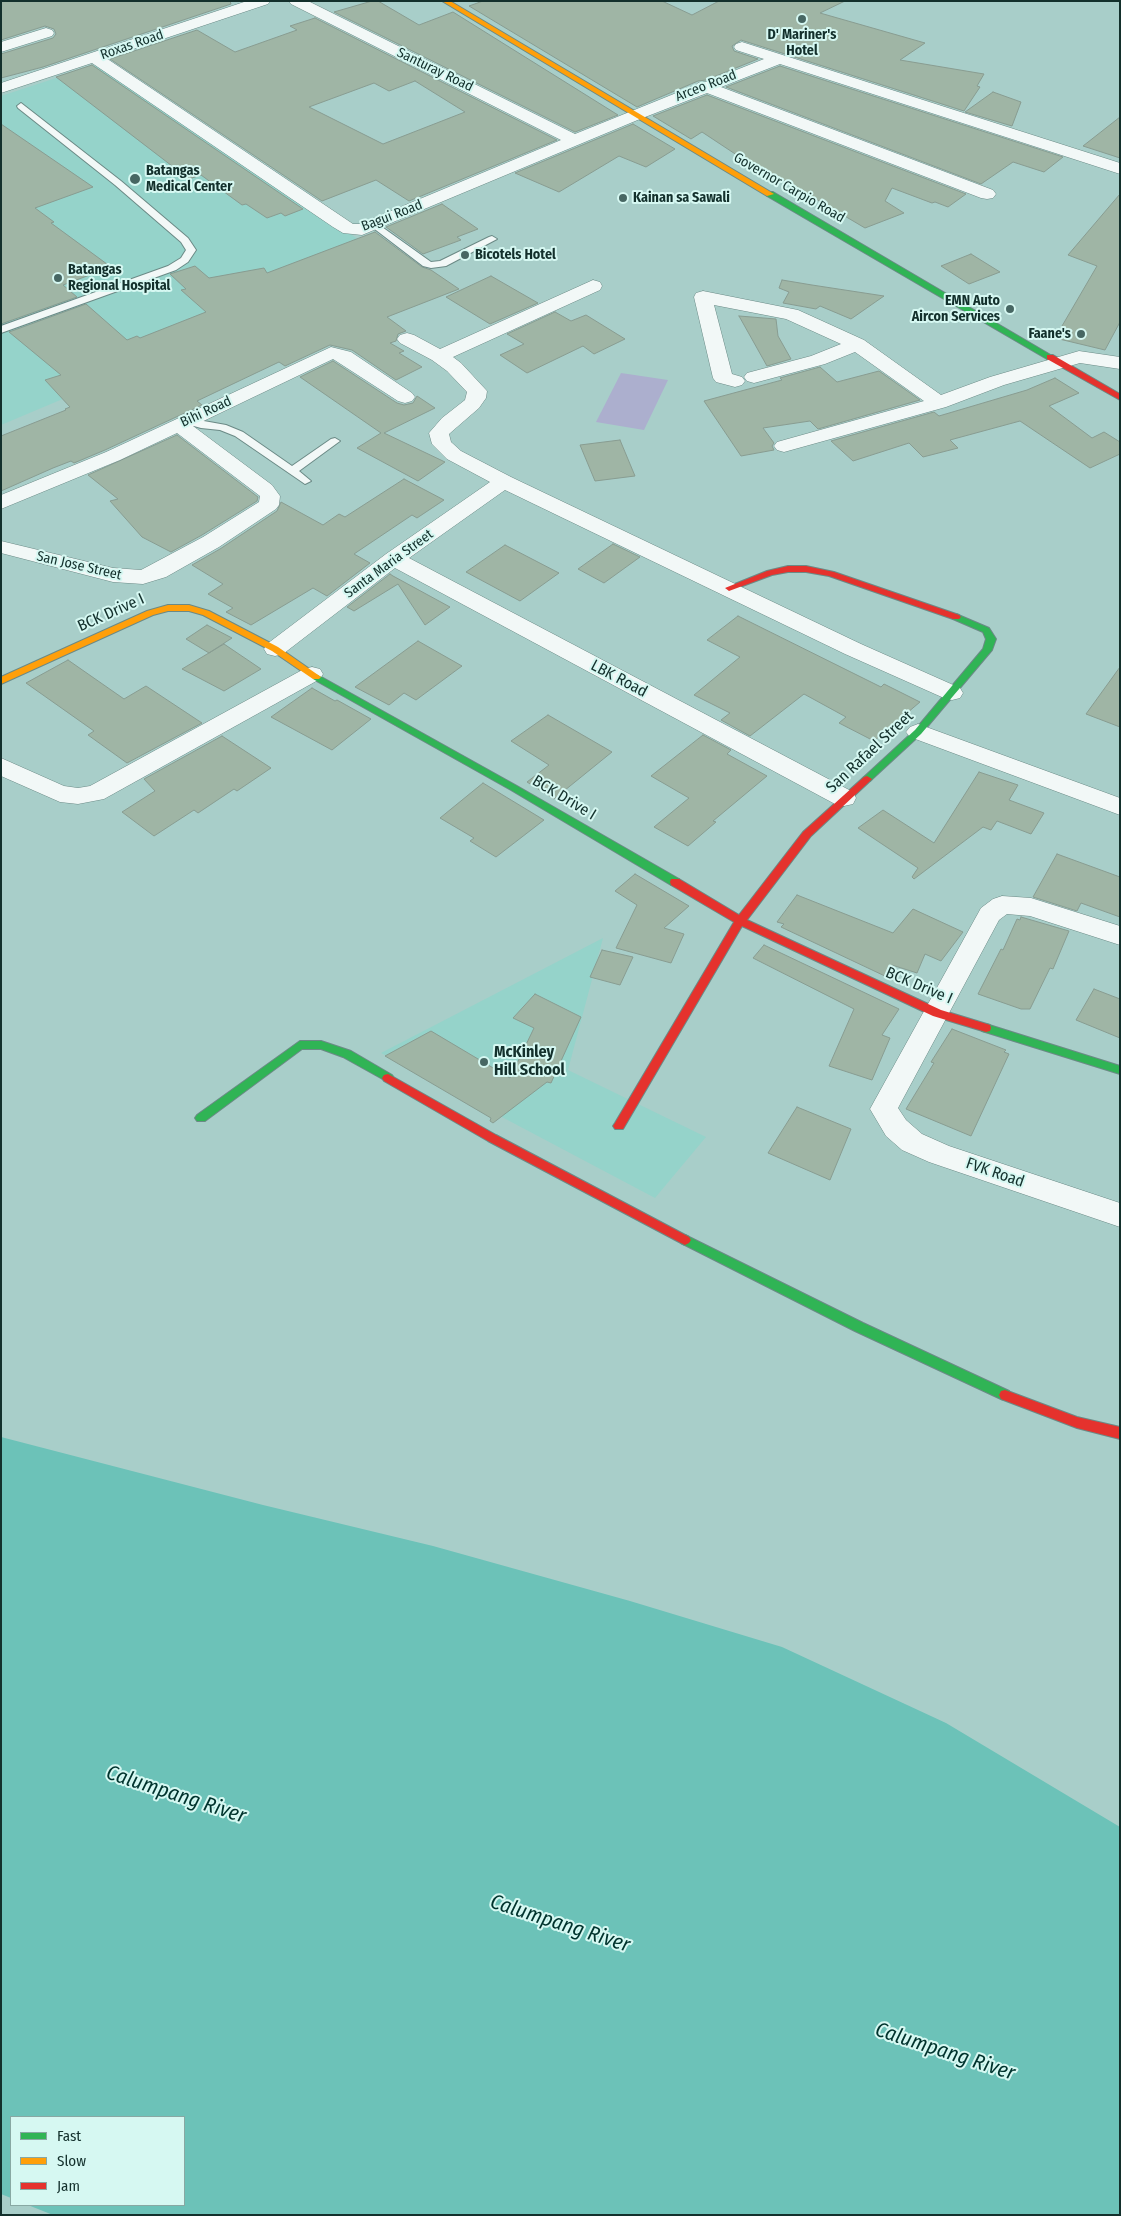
<!DOCTYPE html>
<style>
body{margin:0}
#map{position:relative;width:1121px;height:2216px;overflow:hidden;background:#a8cec9;font-family:"Fira Sans Condensed",sans-serif}
canvas{display:block}
.frame{position:absolute;inset:0;border:2px solid #13302c;pointer-events:none}
.legend{position:absolute;left:10px;top:2116px;width:175px;height:90px;box-sizing:border-box;background:#d6f8f2;border:1px solid #88a8a3;margin:0;padding:6px 9px;list-style:none;font-size:15px;color:#13302c}
.legend li{display:flex;align-items:center;gap:10px;height:25px}
.legend b{width:25px;border:1px solid #88a8a3}
</style>
<div id="map">
<canvas width="1121" height="2216"></canvas>
<div class="frame"></div>
<ul class="legend">
<li><b style="height:6px;background:#30b455"></b>Fast</li>
<li><b style="height:6px;background:#ff9f0a"></b>Slow</li>
<li><b style="height:6px;background:#e5322d"></b>Jam</li>
</ul>
</div>
<script>
const ctx = document.querySelector('canvas').getContext('2d');
ctx.lineJoin = 'round';
function fill(path, color) {
  ctx.fillStyle = color;
  ctx.fill(path, 'evenodd');
}
function poly(rows) {
  const path = new Path2D();
  for (const r of rows) {
    path.moveTo(r[0], r[1]);
    for (let i = 2; i < r.length; i += 2) path.lineTo(r[i], r[i + 1]);
  }
  return path;
}
function stroke(path, color, width, dash) {
  ctx.strokeStyle = color;
  ctx.lineWidth = width;
  ctx.lineCap = dash ? 'butt' : 'round';
  ctx.setLineDash(dash || []);
  ctx.stroke(path);
}
function label(font, color, halo, rows, align = 'center') {
  ctx.font = font + ' "Fira Sans Condensed",sans-serif';
  ctx.lineWidth = 4;
  ctx.setLineDash([]);
  ctx.textBaseline = 'middle';
  ctx.strokeStyle = halo;
  ctx.fillStyle = color;
  for (const [text, x, y, turn = 0] of rows) {
    ctx.save();
    ctx.translate(x, y);
    ctx.rotate((+turn || 0) * Math.PI / 180);
    ctx.textAlign = isNaN(turn) ? turn : align;
    if (halo) ctx.strokeText(text, 0, 0);
    ctx.fillText(text, 0, 0);
    ctx.restore();
  }
}
fill(poly([
 [99,64,390,261,1,425,1,96],
 [603,938,568,1070,706,1137,655,1198,381,1053]
]), '#95d3ca');
fill(poly([
 [621,373,668,380,644,430,596,422]
]), '#acafce');
fill(poly([
 [1,1437,263,1505,433,1546,630,1601,782,1647,946,1723,1120,1827,1120,2215,53,2215,28,2205,184,2205,184,2117,11,2117,11,2198,1,2194]
]), '#6cc2b8');
const building = poly([
 [1,1,230,1,231,4,43,67,1,78,1,54,53,38,56,34,54,29,45,26,1,40,1,1],
 [372,1,378,1,419,25,453,12,618,115,575,132,334,12,372,1],
 [483,1,662,1,692,15,719,1,845,1,820,13,925,43,900,60,984,74,977,86,980,87,964,111,741,40,732,46,734,51,758,59,706,80,698,81,637,107,469,6,483,1],
 [315,18,557,140,409,201,376,180,322,201,110,59,197,30,235,52,297,30,290,26,315,18],
 [415,81,465,112,383,144,309,107,374,83,389,91,415,81],
 [92,65,303,209,285,216,281,213,267,218,246,204,242,205,201,175,189,179,56,77,92,65],
 [780,66,1063,157,1044,172,1013,162,981,184,726,87,780,66],
 [993,92,1021,102,1012,126,965,112,993,92],
 [707,95,966,194,948,207,935,202,932,203,892,188,885,201,904,213,865,228,787,182,775,176,770,177,702,132,691,139,653,116,707,95],
 [1120,117,1120,158,1083,146,1120,117],
 [1,124,93,187,35,208,54,222,51,223,111,267,63,285,77,297,1,324,1,124],
 [633,124,675,149,646,167,619,156,559,192,515,173,633,124],
 [1120,194,1120,322,1105,350,1055,338,1097,266,1068,255,1120,194],
 [442,204,478,229,457,237,461,240,423,254,386,227,442,204],
 [375,232,422,267,431,270,459,289,387,317,406,331,398,334,396,341,390,343,404,351,399,353,422,367,396,380,352,350,330,345,285,366,279,362,197,401,202,405,105,450,74,463,71,461,53,468,1,491,1,436,66,410,65,409,70,407,45,380,61,375,9,332,86,304,127,340,137,336,140,338,206,312,181,290,186,289,170,274,195,266,209,278,264,268,267,273,375,232],
 [971,254,1000,272,969,284,941,266,971,254],
 [491,276,538,303,490,324,446,297,491,276],
 [782,280,812,285,884,296,851,319,820,306,816,309,783,303,789,292,779,288,782,280],
 [555,312,571,321,586,315,625,339,594,354,583,346,527,373,500,355,524,344,507,334,555,312],
 [739,316,776,319,778,336,791,359,767,366,739,316],
 [333,361,397,403,404,405,413,403,417,396,435,408,384,433,445,462,418,481,357,448,381,433,300,377,333,361],
 [820,367,837,382,879,371,920,400,818,429,810,421,763,428,774,443,772,446,774,450,741,456,704,401,782,380,780,378,820,367],
 [1055,378,1079,393,1049,406,1092,438,1104,432,1120,442,1120,454,1090,468,1020,421,950,440,958,448,923,457,909,443,853,461,831,441,934,412,939,416,1027,390,1055,378],
 [177,435,258,497,257,501,202,535,171,552,142,537,110,501,118,499,88,475,177,435],
 [620,440,635,476,595,481,580,445,620,440],
 [404,479,444,500,417,518,412,515,354,554,370,563,327,596,313,588,251,625,226,612,233,608,208,594,223,584,192,565,220,549,277,511,281,502,323,525,339,514,345,517,404,479],
 [613,544,640,557,604,583,578,569,613,544],
 [505,545,559,573,520,601,466,572,505,545],
 [390,574,393,576,450,607,425,625,398,584,354,611,347,607,390,574],
 [738,616,881,687,884,684,920,702,874,741,839,723,846,717,804,694,750,736,721,720,730,713,694,695,740,657,707,640,738,616],
 [207,625,232,638,209,653,186,639,207,625],
 [418,641,462,666,416,700,404,693,389,705,355,687,418,641],
 [224,644,261,669,224,691,182,669,224,644],
 [68,660,124,699,146,686,202,723,127,763,88,735,94,731,26,683,68,660],
 [1120,667,1120,727,1086,714,1120,667],
 [312,688,335,701,337,700,371,719,332,750,271,717,312,688],
 [548,715,612,752,554,799,527,782,549,765,511,741,548,715],
 [703,735,731,750,727,754,767,776,713,821,716,822,688,846,654,827,689,798,651,776,703,735],
 [222,736,271,768,237,791,234,789,198,813,194,810,154,836,122,812,155,791,144,779,222,736],
 [979,772,1018,785,1009,800,1044,813,1031,834,997,821,991,830,983,827,914,879,912,877,918,868,858,828,883,810,934,843,979,772],
 [483,783,544,820,496,857,470,841,474,838,440,818,483,783],
 [1057,854,1120,877,1120,917,1081,903,1077,911,1033,897,1057,854],
 [635,874,689,906,664,928,684,934,671,963,616,948,637,905,615,891,635,874],
 [797,895,893,933,913,909,963,932,941,961,925,954,917,973,892,965,887,977,781,927,784,924,777,922,797,895],
 [1021,917,1069,931,1053,969,1050,968,1030,1009,1021,1009,978,994,1001,949,1003,950,1017,919,1020,920,1021,917],
 [764,945,899,1009,882,1035,890,1038,872,1080,829,1066,854,1009,753,958,764,945],
 [602,950,633,957,620,985,590,977,602,950],
 [1094,989,1120,999,1120,1038,1076,1020,1094,989],
 [535,994,581,1017,551,1083,547,1082,493,1123,490,1121,491,1118,385,1056,431,1031,510,1078,534,1028,513,1018,535,994],
 [952,1029,1006,1050,1004,1052,1009,1054,971,1136,906,1109,934,1063,931,1062,952,1029],
 [797,1107,851,1129,830,1180,768,1153,797,1107]
]);
fill(building, '#9fb5a5');
stroke(building, '#889c91', 1);
const lane = poly([
 [21,103,121,181,188,238,196,250,188,262,176,270,1,333,1,326,168,266,181,258,186,250,181,242,115,185,18,108,17,106,21,103],
 [375,222,431,262,440,261,489,237,492,236,497,239,446,266,431,268,423,266,372,227,370,225,375,222],
 [187,418,226,425,243,432,292,466,331,439,335,438,340,441,299,471,311,481,305,484,235,436,220,430,201,428,183,423,182,421,187,418]
]);
const street = poly([
 [247,1,270,1,268,4,106,58,353,224,360,224,561,140,291,4,289,1,308,1,575,134,696,85,698,83,706,82,764,59,736,50,734,47,736,44,742,42,1120,163,1120,174,780,64,721,87,993,190,996,194,993,198,987,199,981,198,707,93,640,119,362,235,343,233,333,227,92,63,1,93,1,83,247,1],
 [46,28,52,30,54,33,52,36,1,52,1,42,46,28],
 [593,280,600,282,602,286,600,290,453,357,461,363,487,391,486,398,479,408,449,434,451,442,461,451,511,477,861,644,960,688,963,693,960,698,952,700,944,698,845,654,505,490,409,558,853,792,856,798,853,804,844,806,835,804,395,568,283,654,275,656,267,654,264,649,267,644,386,554,490,482,447,459,432,444,429,433,442,418,465,400,467,392,447,371,432,360,400,343,397,339,400,335,407,333,414,335,440,349,593,280],
 [703,291,798,310,864,340,941,395,990,377,1079,351,1120,357,1120,369,1080,363,1004,385,946,407,784,452,777,450,774,446,777,442,924,401,855,352,825,364,754,383,747,381,744,377,747,373,811,356,841,344,786,319,714,305,732,374,742,377,745,381,742,385,735,387,716,382,713,378,694,297,696,293,703,291],
 [331,347,351,352,412,393,415,397,412,401,405,403,398,401,333,359,193,426,272,485,280,496,279,505,276,509,219,547,166,577,143,584,113,582,1,553,1,541,113,568,141,570,203,537,259,502,260,496,177,433,120,460,1,509,1,495,106,452,331,347],
 [312,667,320,669,323,674,320,679,104,799,78,804,60,802,1,776,1,758,64,786,78,788,90,786,304,669,312,667],
 [918,724,1120,798,1120,815,910,737,906,732,910,727,918,724],
 [1002,896,1031,898,1120,926,1120,945,1030,916,1007,914,999,920,898,1108,906,1120,922,1134,949,1146,1120,1203,1120,1227,929,1162,902,1150,886,1136,870,1109,981,908,993,899,1002,896]
]);
const fast = poly([
 [767,192,773,192,1054,357,1047,359,767,196,767,192],
 [956,614,989,628,996,639,992,650,921,734,870,781,864,781,862,779,864,777,915,730,983,649,986,639,983,632,953,619,953,615,956,614],
 [316,674,517,786,679,879,680,882,679,885,671,885,511,790,313,679,313,675,316,674],
 [986,1024,1120,1066,1120,1074,982,1031,981,1028,986,1024],
 [300,1041,321,1041,351,1051,392,1075,394,1078,388,1082,343,1057,321,1049,302,1049,205,1121,197,1121,195,1118,197,1115,300,1041],
 [685,1235,863,1323,1009,1391,1011,1395,1009,1399,1005,1400,1001,1399,855,1331,681,1243,679,1240,681,1237,685,1235]
]);
const slow = poly([
 [442,1,450,1,774,194,767,196,442,1],
 [168,605,189,605,209,611,278,647,321,677,319,679,313,679,272,651,203,615,189,611,168,611,153,615,1,684,1,677,147,611,168,605]
]);
const jam = poly([
 [1047,355,1053,355,1120,394,1120,400,1047,359,1047,355],
 [788,566,806,566,834,572,959,615,961,617,959,619,953,619,829,576,806,572,788,572,772,575,729,591,725,588,767,571,788,566],
 [867,776,872,779,870,781,811,836,747,920,941,1010,990,1025,991,1028,990,1031,986,1032,933,1016,742,926,623,1129,615,1129,613,1126,615,1123,734,922,671,885,670,882,671,879,679,879,739,915,803,832,864,777,867,776],
 [388,1074,496,1135,689,1237,691,1240,689,1243,685,1245,681,1243,488,1141,384,1081,382,1078,384,1075,388,1074],
 [1005,1390,1077,1417,1120,1427,1120,1439,1077,1428,1001,1399,999,1395,1001,1391,1005,1390]
]);
stroke(lane, '#6b8a86', 2);
stroke(street, '#6b8a86', 1);
stroke(fast, '#6b8a86', 2);
stroke(slow, '#6b8a86', 2);
stroke(jam, '#6b8a86', 2);
fill(lane, '#f2f8f7');
fill(street, '#f2f8f7');
fill(fast, '#30b455');
fill(slow, '#ff9f0a');
fill(jam, '#e5322d');
for (const [x, y, r, color] of [
 [802,19,5,"#476763"],
 [135,179,6,"#476763"],
 [623,198,5,"#476763"],
 [465,255,5,"#476763"],
 [58,278,5,"#476763"],
 [1010,309,5,"#476763"],
 [1081,334,5,"#476763"],
 [484,1062,5,"#476763"]
]) {
  const dot = new Path2D();
  dot.arc(x, y, r, 0, 2 * Math.PI);
  ctx.fillStyle = color;
  ctx.fill(dot);
  stroke(dot, '#d6f8f2', 2);
}
label('bold 14px', '#13302c', '#d6f8f2', [
 ["D' Mariner's",802,35,"center"],
 ["Hotel",802,51,"center"],
 ["Batangas",146,171],
 ["Medical Center",146,187],
 ["Kainan sa Sawali",633,198],
 ["Bicotels Hotel",475,255],
 ["Batangas",68,270],
 ["Regional Hospital",68,286],
 ["EMN Auto",1000,301,"right"],
 ["Aircon Services",1000,317,"right"],
 ["Faane's",1071,334,"right"]
], 'left');
label('14px', '#13302c', '#d6f8f2', [
 ["Roxas Road",132,45,-19],
 ["Santuray Road",435,70,26],
 ["Arceo Road",706,86,-21],
 ["Governor Carpio Road",789,188,30],
 ["Bagui Road",392,216,-21],
 ["Bihi Road",206,412,-25],
 ["Santa Maria Street",389,564,-36],
 ["San Jose Street",79,566,13]
]);
label('16px', '#13302c', '#d6f8f2', [
 ["BCK Drive I",111,613,-24],
 ["LBK Road",619,679,28],
 ["San Rafael Street",870,752,-43],
 ["BCK Drive I",564,798,31],
 ["BCK Drive I",919,986,23],
 ["FVK Road",995,1173,19]
]);
label('bold 16px', '#13302c', '#d6f8f2', [
 ["McKinley",494,1053],
 ["Hill School",494,1071]
], 'left');
label('italic 21px', '#00332d', '#d6f8f2', [
 ["Calumpang River",176,1795,18],
 ["Calumpang River",560,1924,18],
 ["Calumpang River",945,2052,18]
]);
</script>
